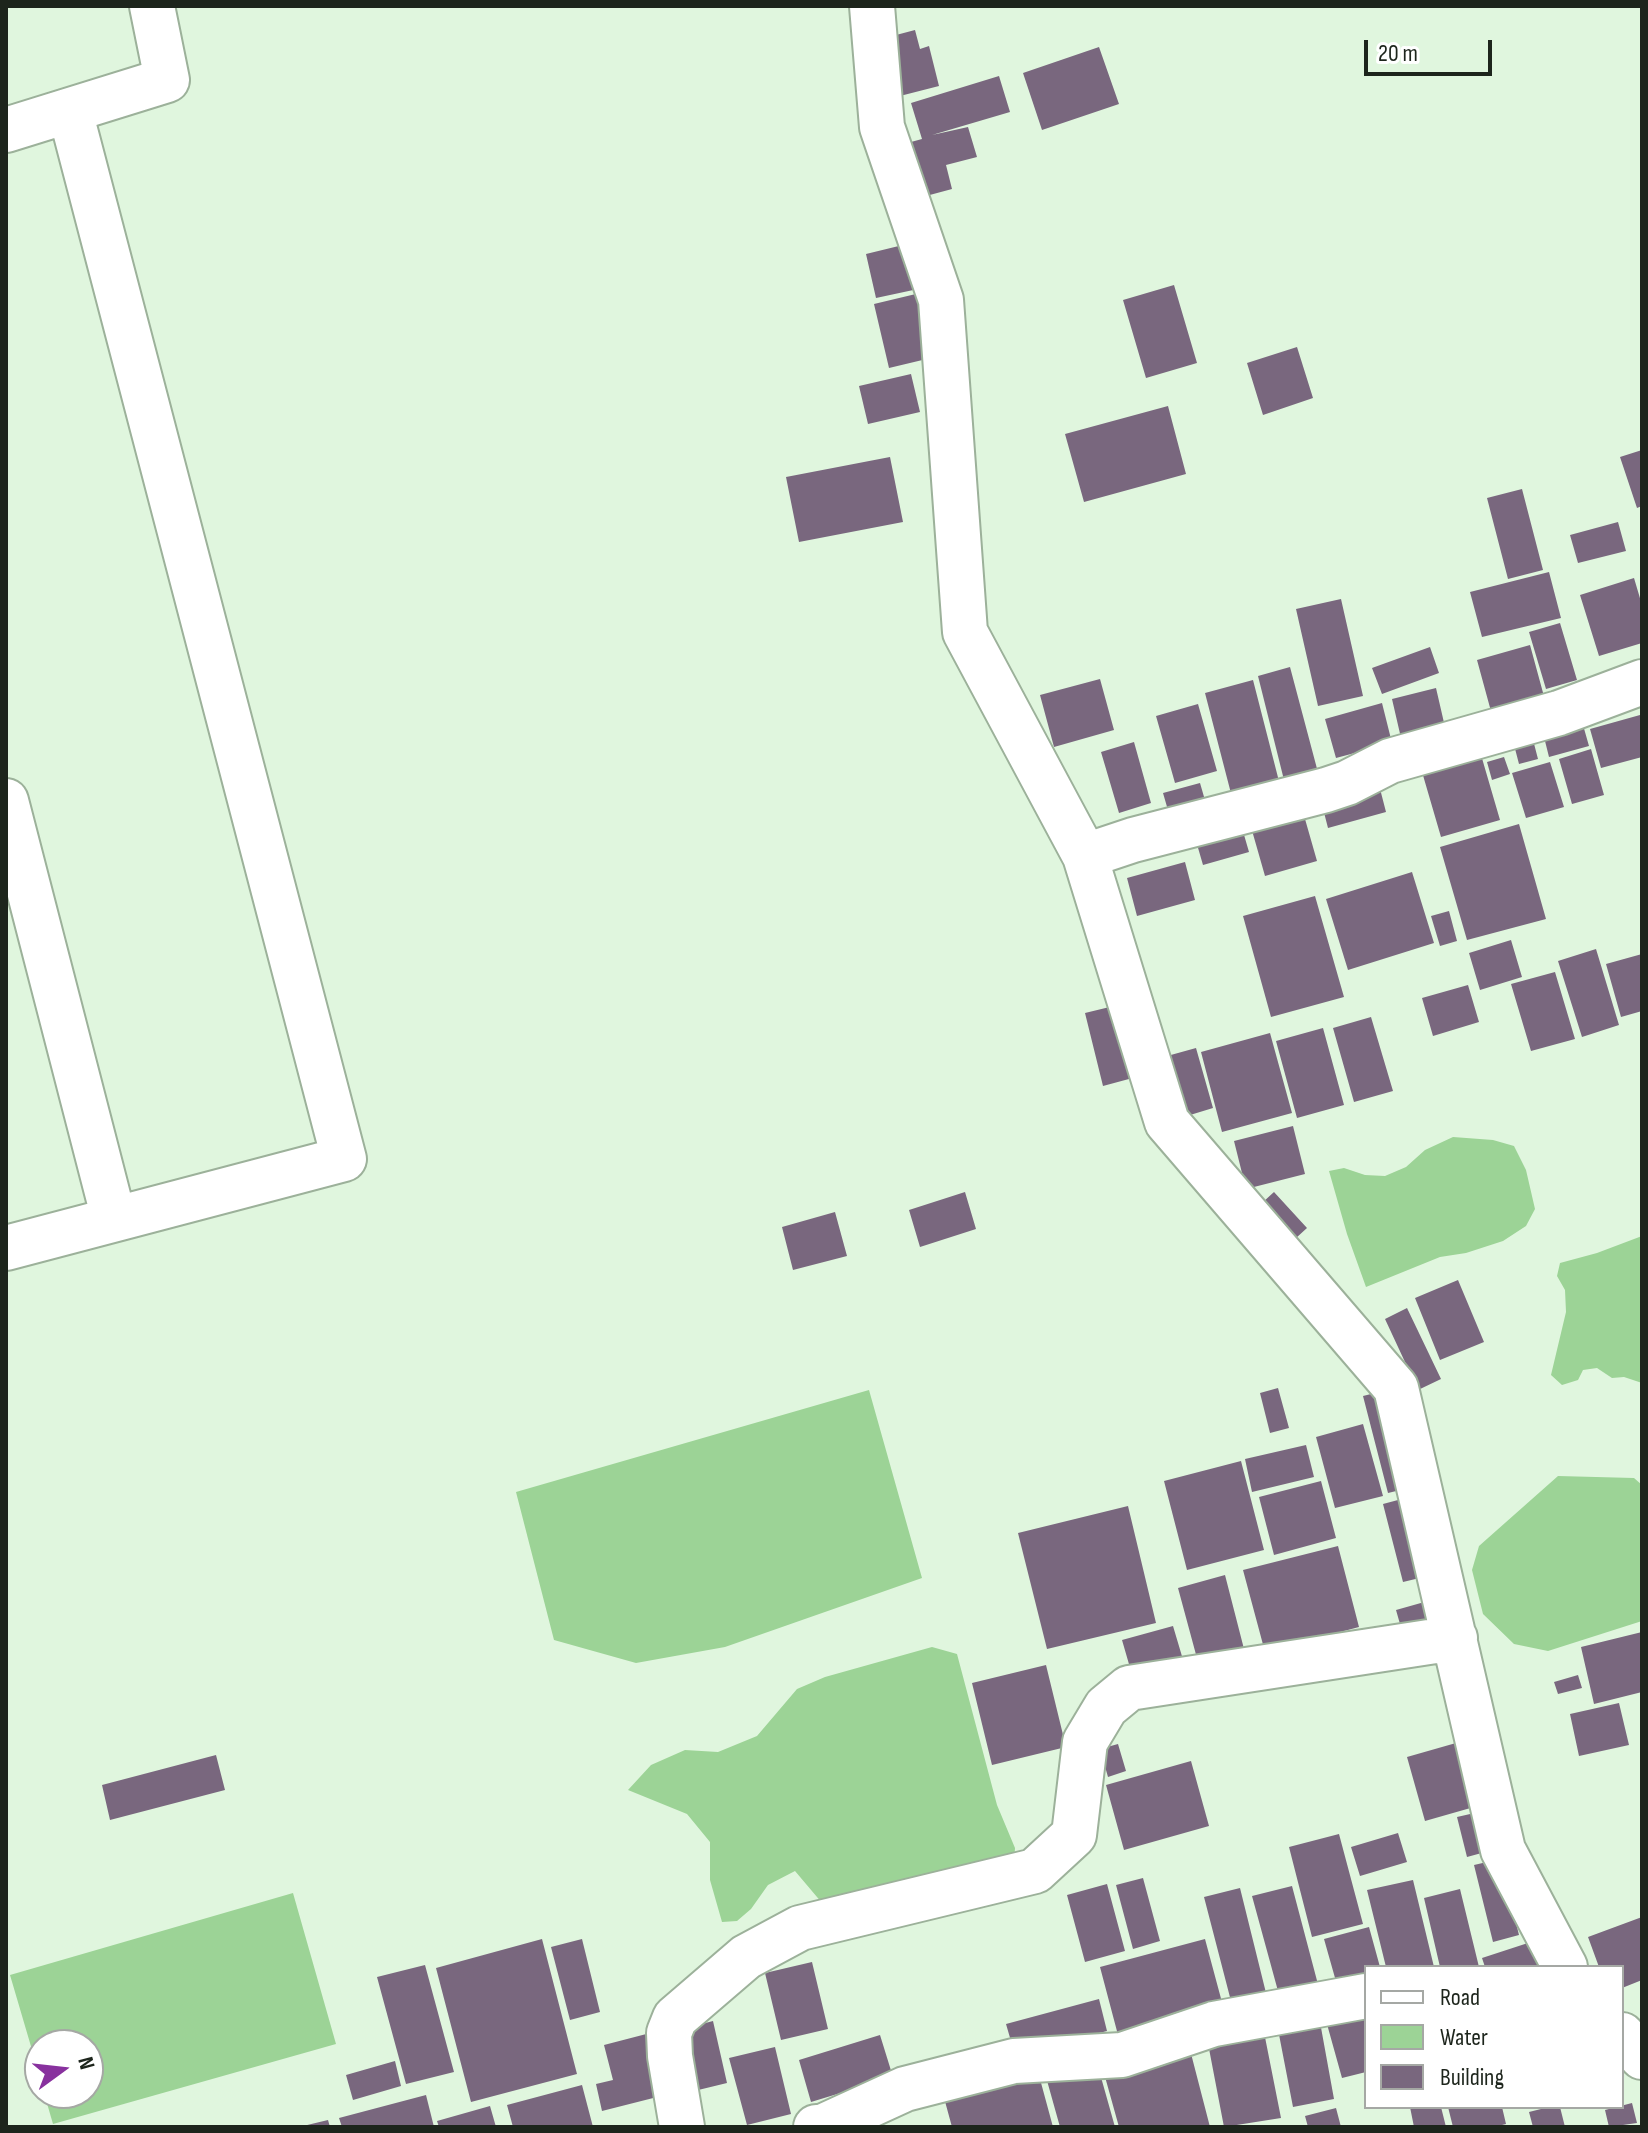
<!DOCTYPE html>
<style>
body{margin:0}
#map{position:relative;width:1648px;height:2133px;overflow:hidden;background:#e0f6de;font-family:"Sofia Sans Condensed",sans-serif}
canvas{display:block}
.frame{position:absolute;inset:0;border:8px solid #1d251c;pointer-events:none}
.legend{position:absolute;left:1364px;top:1965px;width:260px;height:144px;box-sizing:border-box;background:#fff;border:2px solid #a5a8a4;margin:0;padding:10px 14px;list-style:none;font-size:24px;color:#1d251c}
.legend li{display:flex;align-items:center;gap:16px;height:40px}
.legend b{width:40px;border:2px solid #a5a8a4}
.north{position:absolute;left:24px;top:2029px;width:80px;height:80px;box-sizing:border-box;background:#fff;border:2px solid #a5a8a4;border-radius:50%;rotate:75deg;font-size:22px;font-weight:700;line-height:32px;text-align:center;color:#1d251c}
.north::after{content:'';display:block;margin:auto;width:28px;height:36px;background:#88319e;clip-path:polygon(50% 0,100% 100%,50% 72%,0 100%)}
.scale{position:absolute;left:1364px;top:40px;width:128px;height:36px;box-sizing:border-box;border:4px solid #1d251c;border-top:0;padding-left:10px;font-size:24px;line-height:28px;white-space:nowrap;color:#1d251c;-webkit-text-stroke:6px #fff;paint-order:stroke}
</style>
<div id="map">
<canvas width="1648" height="2133"></canvas>
<div class="frame"></div>
<ul class="legend">
<li><b style="height:10px;background:#fff"></b>Road</li>
<li><b style="height:22px;background:#9cd396"></b>Water</li>
<li><b style="height:22px;background:#79677e"></b>Building</li>
</ul>
<div class="north">N</div>
<div class="scale">20 m</div>
</div>
<script>
const ctx = document.querySelector('canvas').getContext('2d');
ctx.lineJoin = 'round';
function fill(path, color) {
  ctx.fillStyle = color;
  ctx.fill(path, 'evenodd');
}
function poly(rows) {
  const path = new Path2D();
  for (const r of rows) {
    path.moveTo(r[0], r[1]);
    for (let i = 2; i < r.length; i += 2) path.lineTo(r[i], r[i + 1]);
  }
  return path;
}
function stroke(path, color, width, dash) {
  ctx.strokeStyle = color;
  ctx.lineWidth = width;
  ctx.lineCap = dash ? 'butt' : 'round';
  ctx.setLineDash(dash || []);
  ctx.stroke(path);
}
fill(poly([
 [1453,1137,1493,1140,1514,1146,1526,1170,1535,1209,1526,1226,1503,1241,1466,1253,1440,1257,1366,1287,1347,1234,1329,1171,1344,1168,1365,1175,1385,1176,1406,1167,1425,1150],
 [1642,1236,1642,1383,1624,1377,1612,1378,1597,1368,1583,1370,1578,1380,1562,1385,1551,1375,1566,1312,1565,1290,1557,1276,1560,1263,1597,1253],
 [869,1390,922,1578,725,1647,636,1663,554,1640,516,1492],
 [1558,1476,1634,1478,1642,1485,1642,1621,1548,1651,1514,1644,1483,1614,1472,1570,1479,1546],
 [932,1647,957,1654,997,1805,1015,1848,1014,1863,828,1910,795,1871,768,1885,751,1909,737,1921,722,1922,710,1880,710,1842,687,1814,628,1790,651,1765,685,1750,718,1752,757,1736,797,1689,825,1677],
 [293,1893,336,2044,53,2124,44,2093,88,2093,88,2045,40,2045,40,2077,10,1975]
]), '#9cd396');
fill(poly([
 [915,30,920,49,929,46,939,86,896,97,881,39],
 [1099,47,1119,104,1042,130,1023,73],
 [999,76,1010,112,932,135,968,127,977,157,946,165,952,189,926,196,911,142,922,139,911,103],
 [907,244,918,289,876,298,866,254],
 [1174,285,1197,363,1146,378,1123,300],
 [920,293,935,357,889,368,874,304],
 [1297,347,1313,398,1263,415,1247,363],
 [911,374,920,412,868,424,859,386],
 [1168,406,1186,474,1084,502,1065,434],
 [1642,450,1642,506,1637,508,1620,457],
 [890,457,903,522,799,542,786,477],
 [1522,489,1543,570,1508,579,1487,498],
 [1618,522,1626,551,1578,563,1570,535],
 [1549,572,1561,618,1482,637,1470,592],
 [1634,578,1642,605,1642,643,1599,656,1580,595],
 [1341,599,1363,696,1318,706,1296,609],
 [1560,623,1577,680,1546,689,1529,632],
 [1530,645,1545,700,1492,715,1477,660],
 [1430,647,1439,673,1382,694,1372,668],
 [1290,667,1320,780,1286,788,1258,676],
 [1100,679,1114,730,1054,747,1040,695],
 [1253,680,1282,793,1234,805,1205,693],
 [1436,688,1445,727,1401,738,1392,699],
 [1382,703,1392,743,1336,758,1325,719],
 [1198,704,1217,771,1175,783,1156,716],
 [1640,715,1642,757,1601,768,1590,729],
 [1583,725,1589,746,1549,757,1544,737],
 [1532,736,1538,759,1519,764,1513,741],
 [1134,742,1151,803,1119,813,1101,752],
 [1479,748,1500,820,1441,837,1420,765],
 [1591,749,1604,795,1572,804,1559,759],
 [1504,757,1510,774,1492,780,1487,762],
 [1550,762,1564,807,1526,818,1512,773],
 [1378,781,1386,812,1328,828,1320,797],
 [1200,783,1209,814,1172,824,1163,793],
 [1301,805,1317,861,1265,876,1249,820],
 [1240,821,1249,852,1203,865,1194,834],
 [1519,824,1546,919,1467,940,1440,847],
 [1185,862,1195,900,1137,916,1127,878],
 [1412,872,1434,943,1348,970,1326,899],
 [1315,896,1344,997,1271,1017,1243,916],
 [1449,911,1457,941,1440,946,1431,916],
 [1511,940,1522,977,1480,990,1469,953],
 [1596,949,1619,1025,1582,1037,1558,961],
 [1642,954,1642,1011,1621,1017,1606,964],
 [1555,972,1575,1039,1531,1051,1511,984],
 [1468,985,1479,1022,1433,1036,1422,998],
 [1122,1004,1140,1076,1103,1086,1085,1013],
 [1371,1017,1393,1091,1354,1102,1333,1028],
 [1323,1028,1344,1105,1297,1118,1276,1041],
 [1270,1033,1292,1113,1222,1132,1201,1052],
 [1196,1048,1213,1108,1177,1119,1160,1058],
 [1293,1126,1305,1174,1246,1189,1234,1141],
 [965,1192,976,1229,920,1247,909,1210],
 [1274,1192,1307,1228,1284,1249,1251,1213],
 [835,1212,847,1256,793,1270,782,1227],
 [1458,1280,1484,1342,1440,1360,1415,1298],
 [1407,1308,1441,1379,1418,1390,1385,1319],
 [1278,1388,1289,1428,1270,1433,1260,1393],
 [1391,1389,1417,1486,1388,1493,1363,1396],
 [1363,1424,1383,1496,1335,1508,1316,1437],
 [1306,1445,1314,1477,1252,1492,1245,1459],
 [1241,1461,1264,1550,1187,1570,1164,1481],
 [1321,1481,1336,1538,1274,1555,1259,1497],
 [1413,1496,1432,1575,1403,1582,1383,1504],
 [1128,1506,1156,1623,1047,1649,1018,1533],
 [1338,1546,1359,1627,1265,1652,1243,1570],
 [1225,1575,1244,1649,1198,1662,1178,1588],
 [1428,1601,1436,1629,1404,1638,1396,1610],
 [1173,1626,1184,1663,1133,1678,1122,1640],
 [1642,1632,1642,1692,1594,1704,1581,1647],
 [1046,1665,1066,1747,992,1765,972,1683],
 [1578,1675,1582,1688,1558,1694,1554,1682],
 [1619,1703,1629,1745,1579,1756,1570,1714],
 [1463,1741,1481,1805,1425,1821,1407,1757],
 [1118,1744,1126,1771,1108,1777,1100,1749],
 [216,1755,225,1790,110,1820,102,1785],
 [1191,1761,1209,1826,1124,1850,1106,1785],
 [1479,1812,1489,1851,1467,1857,1457,1817],
 [1398,1833,1407,1862,1360,1876,1351,1847],
 [1339,1834,1363,1924,1312,1937,1289,1847],
 [1500,1859,1519,1935,1493,1942,1474,1865],
 [1143,1878,1160,1941,1133,1949,1116,1885],
 [1413,1880,1434,1967,1386,1967,1367,1890],
 [1107,1884,1125,1951,1085,1962,1067,1895],
 [1292,1886,1320,1992,1281,2002,1252,1896],
 [1240,1888,1267,1997,1232,2005,1204,1897],
 [1460,1889,1479,1967,1440,1967,1424,1898],
 [1642,1917,1642,1980,1622,1988,1622,1967,1599,1967,1588,1937],
 [1369,1927,1380,1967,1366,1967,1366,1985,1339,1992,1324,1939],
 [542,1939,577,2074,471,2102,436,1968],
 [582,1939,600,2012,570,2020,551,1947],
 [1205,1939,1223,2006,1118,2035,1100,1967],
 [1531,1942,1539,1967,1485,1967,1482,1958],
 [812,1962,828,2029,781,2040,765,1973],
 [425,1965,454,2072,406,2084,377,1977],
 [1099,1999,1107,2031,1015,2055,1006,2024],
 [1366,2007,1366,2072,1342,2078,1325,2017],
 [1318,2011,1334,2099,1293,2107,1276,2019],
 [713,2021,727,2083,690,2092,675,2031],
 [1262,2022,1281,2118,1224,2127,1206,2033],
 [654,2032,669,2094,602,2111,596,2084,613,2080,604,2045],
 [880,2035,893,2077,811,2102,799,2060],
 [1188,2042,1210,2127,1119,2127,1102,2066],
 [775,2047,791,2114,747,2125,729,2058],
 [395,2061,401,2086,353,2100,346,2075],
 [1097,2063,1115,2127,1060,2127,1046,2077],
 [1037,2068,1053,2127,952,2127,943,2094],
 [582,2085,593,2127,513,2127,507,2105],
 [426,2095,434,2127,342,2127,339,2118],
 [1632,2103,1637,2123,1609,2127,1605,2110],
 [490,2106,496,2127,439,2127,437,2121],
 [1410,2107,1441,2107,1446,2127,1414,2127],
 [1448,2107,1502,2107,1506,2124,1494,2127,1453,2127],
 [1549,2107,1560,2107,1565,2127,1533,2127,1529,2112],
 [1336,2108,1341,2127,1308,2127,1305,2116],
 [328,2120,330,2127,304,2127,303,2126]
]), '#79677e');
const minor = poly([
 [872,6,882,127,941,300,965,632,1085,856,1167,1122,1396,1388,1503,1850,1565,1967],
 [6,130,167,80,152,6],
 [6,801,114,1219],
 [1085,856,1133,840,1326,790,1347,783,1390,761,1559,713,1642,682],
 [6,1248,344,1159,70,111],
 [1622,2035,1642,2057],
 [682,2127,670,2056,669,2033,675,2018,746,1957,800,1928,1035,1871,1074,1835,1085,1742,1106,1707,1129,1688,1455,1638],
 [816,2127,822,2127,905,2089,1014,2061,1122,2055,1214,2024,1366,1996]
]);
stroke(minor, '#9cb19a', 48);
stroke(minor, '#fff', 44);
</script>
